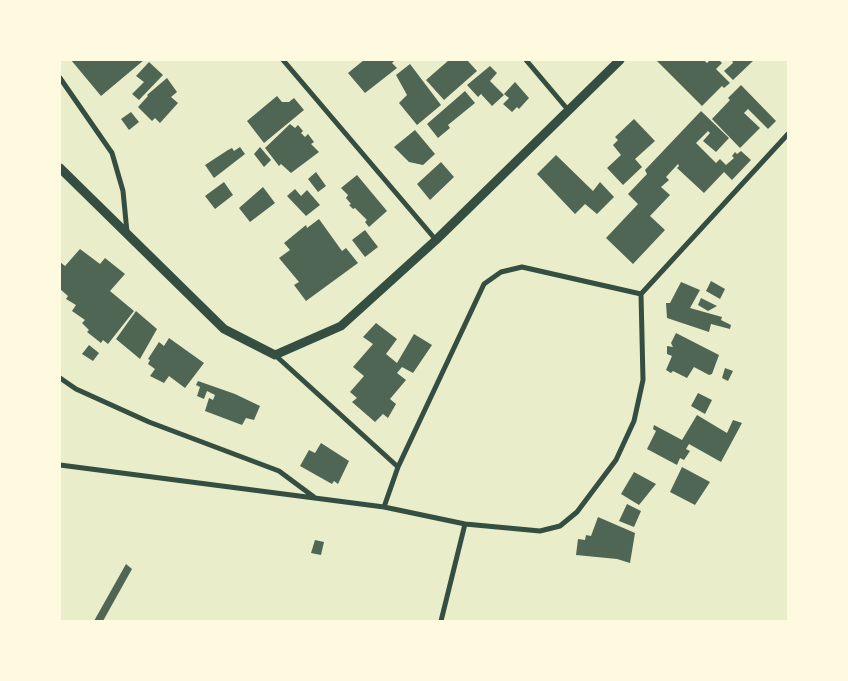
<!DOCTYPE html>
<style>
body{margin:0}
#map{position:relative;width:848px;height:681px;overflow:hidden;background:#e9edc9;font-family:Roboto,sans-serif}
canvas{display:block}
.frame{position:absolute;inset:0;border:61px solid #fefae0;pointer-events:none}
</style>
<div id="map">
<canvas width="848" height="681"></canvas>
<div class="frame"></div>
</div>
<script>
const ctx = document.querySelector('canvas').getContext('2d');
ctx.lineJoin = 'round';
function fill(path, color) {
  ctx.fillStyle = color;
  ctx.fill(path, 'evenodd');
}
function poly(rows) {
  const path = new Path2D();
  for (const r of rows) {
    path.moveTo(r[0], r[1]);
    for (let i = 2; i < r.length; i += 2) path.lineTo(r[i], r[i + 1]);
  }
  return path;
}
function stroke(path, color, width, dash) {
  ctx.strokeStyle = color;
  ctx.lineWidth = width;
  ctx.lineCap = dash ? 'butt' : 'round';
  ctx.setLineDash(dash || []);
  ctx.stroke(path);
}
fill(poly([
 [71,60,105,61,144,60,101,96],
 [364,60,395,60,392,63,397,68,365,93,348,73],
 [449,60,467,60,477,71,444,100,426,80],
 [656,60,704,60,707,63,710,60,719,60,722,63,716,69,730,83,724,88,722,86,702,106],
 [732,60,754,60,733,80,724,71,733,63],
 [149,62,163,75,139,100,132,94,144,82,136,76],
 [410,64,441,105,417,125,399,103,407,95,396,75],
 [490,66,497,73,490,81,504,95,492,106,481,94,478,97,467,85],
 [167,78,177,92,171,97,178,103,160,123,155,118,152,121,138,107,148,96,147,95],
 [515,82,529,98,519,109,517,107,512,112,503,104,509,98,504,94],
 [741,85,776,121,768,129,748,109,744,113,760,128,740,148,712,119,730,100,728,98],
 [465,91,475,103,448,125,450,128,438,138,427,124],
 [277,96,282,102,289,102,294,98,304,110,264,143,247,121],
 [701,111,729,138,716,152,703,141,710,133,708,131,696,143,716,163,720,159,726,165,734,158,732,156,735,152,737,154,741,151,751,160,732,180,724,172,704,193,677,168,679,166,678,164,666,177,669,180,661,187,670,195,650,216,665,230,633,264,606,238,638,204,628,194,647,174,645,170],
 [131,112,139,122,129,130,121,119],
 [634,119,655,141,635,159,642,167,623,185,607,168,621,155,613,145,618,140,615,137],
 [290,124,295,128,298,125,303,131,301,133,305,137,308,134,314,142,311,144,319,152,291,173,281,164,279,166,265,148],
 [415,130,435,154,423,165,409,162,394,147],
 [240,147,245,154,214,178,205,165,228,150,232,148,234,151],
 [260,147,271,160,264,167,254,154],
 [556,155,593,191,600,182,614,197,597,214,585,204,575,214,537,174],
 [441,162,454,177,430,200,417,184],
 [316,172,326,186,318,192,308,179],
 [357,175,387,211,369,227,365,222,367,220,355,208,353,209,349,205,351,204,346,198,348,195,341,188],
 [224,182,233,195,215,209,205,196],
 [263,187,275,203,250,222,239,208],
 [295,189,301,196,307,190,320,205,306,216,287,196],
 [319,219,342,251,346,248,358,263,306,301,294,285,299,282,279,258,290,250,284,243,306,225,307,228],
 [365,230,378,247,365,257,352,240],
 [80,249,100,264,105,258,125,274,110,291,134,311,108,344,103,340,101,343,87,332,89,330,82,323,85,320,72,311,76,305,66,299,68,296,60,289,60,262,65,266],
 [711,281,725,289,720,299,706,291],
 [681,282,700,290,690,308,722,317,721,320,731,325,730,329,711,324,709,332,667,318,666,303,670,303],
 [701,298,717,306,708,311,698,305],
 [136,311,157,329,140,359,116,339],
 [376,323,397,339,386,354,397,363,414,334,432,345,413,373,402,367,397,373,406,380,390,399,396,404,388,418,383,414,375,422,352,402,357,398,350,392,364,376,353,367,373,344,363,337],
 [676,333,719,355,712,374,709,375,694,367,687,378,673,371,671,373,666,370,672,356,667,354,667,346,673,347,671,343],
 [169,338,204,363,185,388,169,376,164,383,150,376,155,369,148,364,150,360,148,359,159,342,164,346],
 [89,345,99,353,93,361,82,354],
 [725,368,733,371,728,381,722,378],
 [198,381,235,394,260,406,254,420,246,418,242,425,205,411,209,398,213,400,215,395,207,391,204,399,197,396,200,387,196,385],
 [698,393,712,400,705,414,691,406],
 [697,415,727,433,733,420,742,423,721,462,689,444,686,449,690,451,684,460,680,458,677,465,647,449,656,431,653,429,654,425,682,440],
 [321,443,349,461,338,484,334,481,332,484,300,466,309,450,315,453],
 [682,467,710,482,695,505,670,492],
 [634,472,656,484,639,505,621,494],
 [627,504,641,511,634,527,619,521],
 [598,517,635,533,630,563,617,559,576,555,578,539,585,540,586,535,591,536],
 [315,540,324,542,321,555,311,553],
 [126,564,132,569,103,621,94,621]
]), '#4f6655');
stroke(poly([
 [283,60,436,240],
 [526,60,569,111],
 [60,78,112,153,123,191,127,232],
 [275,355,398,467],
 [60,378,76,389,149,422,279,471,314,497],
 [60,465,384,507,465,524,540,531,560,526,577,512,616,460,634,421,643,380,641,294,788,134],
 [384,507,398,467,484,284,501,272,522,267,641,294],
 [441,621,465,524]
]), '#344e41', 5);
stroke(poly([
 [60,168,224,329,275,355,341,326,436,240,620,60]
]), '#344e41', 9);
</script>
